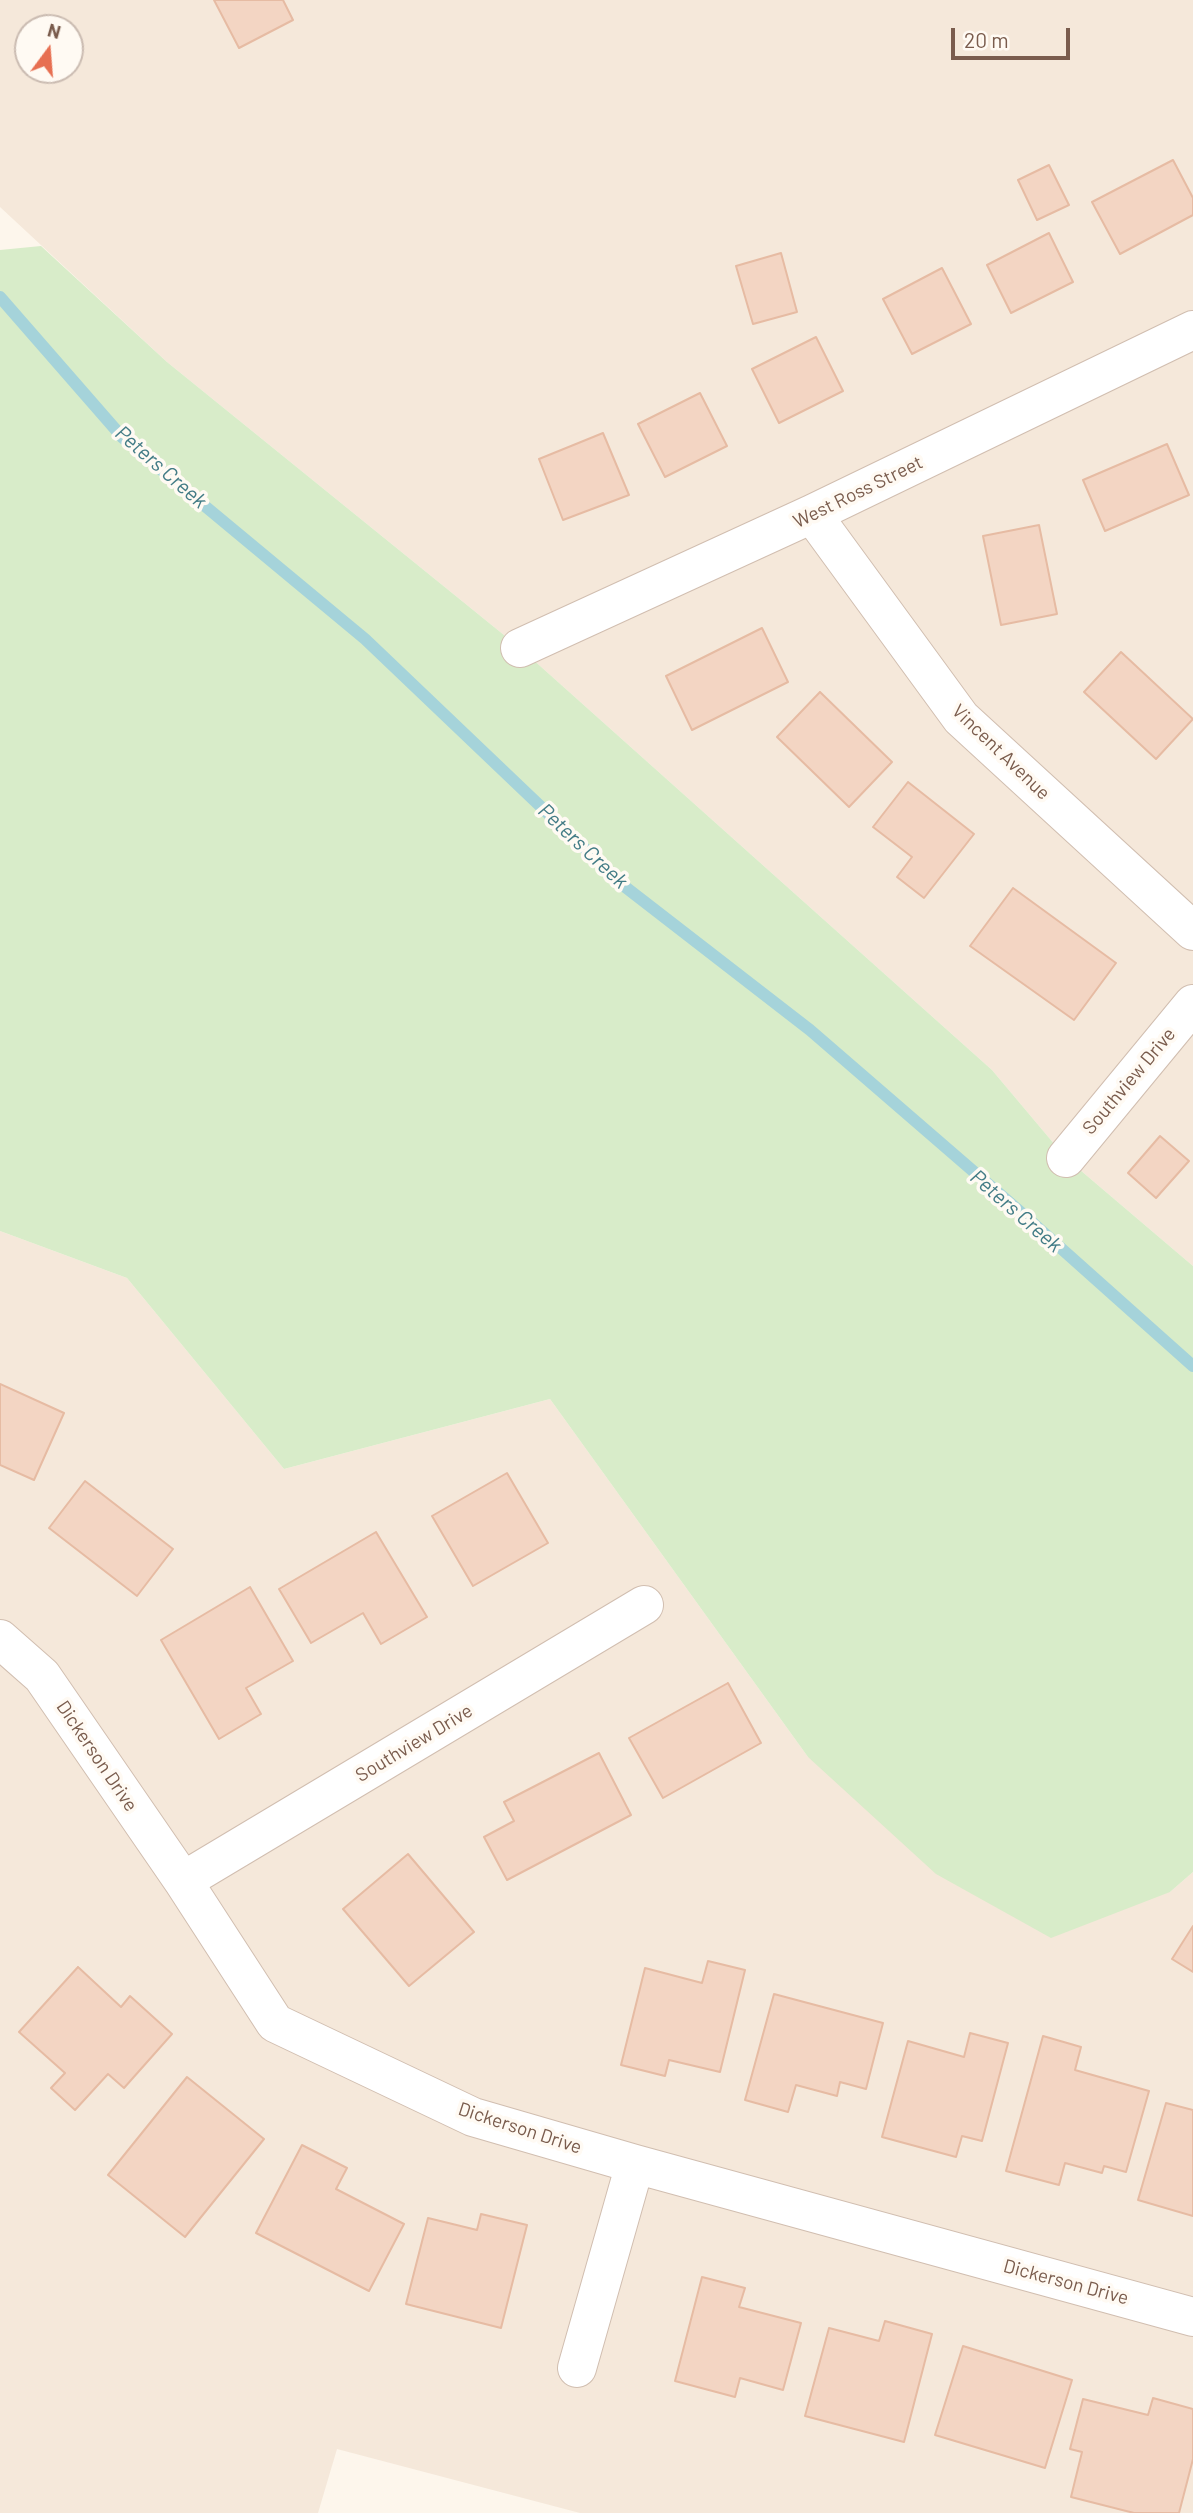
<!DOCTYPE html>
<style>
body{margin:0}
#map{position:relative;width:1193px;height:2513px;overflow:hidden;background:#fdf6ec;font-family:Barlow,sans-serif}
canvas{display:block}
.north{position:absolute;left:14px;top:14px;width:70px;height:70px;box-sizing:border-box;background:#fffaf3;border:2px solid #cabbb1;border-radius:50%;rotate:16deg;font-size:19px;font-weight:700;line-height:28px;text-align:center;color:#7a5c4d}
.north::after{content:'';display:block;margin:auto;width:24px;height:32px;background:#e76f51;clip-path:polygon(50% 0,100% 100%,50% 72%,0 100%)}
.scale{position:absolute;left:951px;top:28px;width:119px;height:32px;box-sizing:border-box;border:4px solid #7a5c4d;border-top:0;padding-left:9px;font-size:21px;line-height:24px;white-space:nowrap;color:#7a5c4d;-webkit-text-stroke:5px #fffaf3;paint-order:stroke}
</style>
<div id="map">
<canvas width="1193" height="2513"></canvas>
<div class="north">N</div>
<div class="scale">20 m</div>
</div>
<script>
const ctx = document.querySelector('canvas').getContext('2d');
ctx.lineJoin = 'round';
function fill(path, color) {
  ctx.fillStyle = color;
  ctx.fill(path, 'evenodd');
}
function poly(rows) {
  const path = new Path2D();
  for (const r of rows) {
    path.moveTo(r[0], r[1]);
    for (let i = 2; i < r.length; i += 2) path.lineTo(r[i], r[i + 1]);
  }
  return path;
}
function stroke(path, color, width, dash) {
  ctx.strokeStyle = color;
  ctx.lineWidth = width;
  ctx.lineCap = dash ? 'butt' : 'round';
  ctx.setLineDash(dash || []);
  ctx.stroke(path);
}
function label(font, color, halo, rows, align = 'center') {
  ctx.font = font + ' Barlow,sans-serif';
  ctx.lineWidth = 7;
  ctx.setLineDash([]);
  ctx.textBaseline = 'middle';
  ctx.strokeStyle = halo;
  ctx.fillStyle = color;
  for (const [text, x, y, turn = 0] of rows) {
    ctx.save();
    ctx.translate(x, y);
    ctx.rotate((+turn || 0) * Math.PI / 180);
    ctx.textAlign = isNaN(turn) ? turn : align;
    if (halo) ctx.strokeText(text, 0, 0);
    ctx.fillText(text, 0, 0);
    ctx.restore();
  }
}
fill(poly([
 [0,0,1193,0,1193,1266,1066,1158,992,1070,520,648,167,362,0,207],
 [28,28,70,28,70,70,28,70],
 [0,1231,127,1278,284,1469,550,1399,808,1757,1170,1892,1193,1872,1193,2513,580,2513,337,2449,318,2513,0,2513]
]), '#f5e8da');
fill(poly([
 [41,246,167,362,520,648,992,1070,1066,1158,1193,1266,1193,1872,1170,1892,1051,1938,936,1874,808,1757,550,1399,284,1469,127,1278,0,1231,0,250]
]), '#d8ecc9');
stroke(poly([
 [0,297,123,438,365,639,624,886,810,1030,1017,1209,1193,1366]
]), '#a5d3da', 12);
const building = poly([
 [214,0,283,0,293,20,239,48,214,0],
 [1173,160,1193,198,1193,215,1120,254,1092,202,1173,160],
 [1049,165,1069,205,1037,220,1018,180,1049,165],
 [1049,233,1073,282,1011,313,987,265,1049,233],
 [781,253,797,312,753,324,736,266,781,253],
 [942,268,971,324,912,354,883,299,942,268],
 [816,337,843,391,779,423,752,369,816,337],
 [700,393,727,446,665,477,638,424,700,393],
 [603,433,629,495,563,520,539,459,603,433],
 [1167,444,1189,495,1105,531,1083,480,1167,444],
 [1039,525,1057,614,1001,625,983,536,1039,525],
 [762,628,788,682,692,730,666,676,762,628],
 [1121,652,1193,719,1156,759,1084,692,1121,652],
 [820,692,892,762,849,807,777,737,820,692],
 [908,782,974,834,924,898,897,877,912,857,873,827,908,782],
 [1013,888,1116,963,1074,1020,970,946,1013,888],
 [1160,1136,1189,1161,1156,1198,1128,1173,1160,1136],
 [0,1384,64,1413,34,1480,0,1465,0,1384],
 [507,1473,548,1543,473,1586,432,1516,507,1473],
 [85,1481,173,1549,137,1596,49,1528,85,1481],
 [376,1532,427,1617,381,1644,363,1613,311,1643,279,1589,376,1532],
 [250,1587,293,1661,246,1688,261,1714,219,1739,161,1640,250,1587],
 [728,1683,761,1743,663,1798,629,1738,728,1683],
 [599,1753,631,1815,507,1880,484,1837,514,1821,504,1802,599,1753],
 [408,1854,474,1932,409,1986,343,1909,408,1854],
 [1193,1926,1193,1972,1172,1959,1193,1926],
 [708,1961,745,1970,720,2072,669,2060,665,2076,621,2065,645,1968,702,1983,708,1961],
 [78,1967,121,2007,130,1996,172,2034,124,2088,108,2074,75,2110,51,2088,65,2073,19,2032,78,1967],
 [774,1994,883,2023,866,2089,840,2082,837,2096,796,2085,788,2112,745,2100,774,1994],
 [970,2033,1008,2043,982,2141,962,2136,956,2157,882,2137,908,2041,964,2057,970,2033],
 [1043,2036,1081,2047,1075,2070,1149,2091,1126,2172,1104,2166,1102,2173,1065,2163,1059,2185,1006,2171,1043,2036],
 [187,2077,264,2139,185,2237,108,2175,187,2077],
 [1166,2103,1193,2110,1193,2216,1138,2200,1166,2103],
 [302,2145,347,2168,336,2189,404,2224,369,2291,256,2233,302,2145],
 [481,2214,527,2225,501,2328,406,2304,428,2218,477,2230,481,2214],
 [702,2277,745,2288,739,2307,801,2323,783,2390,740,2378,735,2397,675,2381,702,2277],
 [885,2321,932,2334,904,2442,805,2416,829,2328,879,2341,885,2321],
 [963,2346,1072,2380,1045,2468,935,2435,963,2346],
 [1153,2398,1193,2409,1193,2459,1179,2513,1134,2513,1071,2497,1082,2452,1070,2449,1083,2399,1148,2415,1153,2398]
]);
fill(building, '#f3d5c3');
stroke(building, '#e6bba3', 2);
const minor = poly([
 [812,514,961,718,1193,931],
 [520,648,812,514,1193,330],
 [1066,1158,1193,1004],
 [0,1639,42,1676,183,1881,275,2023,473,2117,635,2164,1193,2317],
 [183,1881,644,1605],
 [577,2368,635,2164]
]);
stroke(minor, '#d1beb0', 40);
stroke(minor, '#fff', 38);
label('19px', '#7a5c4d', '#fffaf3', [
 ["West Ross Street",858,492,-26],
 ["Vincent Avenue",1001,752,44],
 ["Southview Drive",1129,1081,-50],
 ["Southview Drive",414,1743,-31],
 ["Dickerson Drive",97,1756,56],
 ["Dickerson Drive",520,2128,18],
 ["Dickerson Drive",1066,2282,15]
]);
label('italic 21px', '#437c86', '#fffaf3', [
 ["Peters Creek",161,467,41],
 ["Peters Creek",583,846,43],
 ["Peters Creek",1016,1211,41]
]);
</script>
